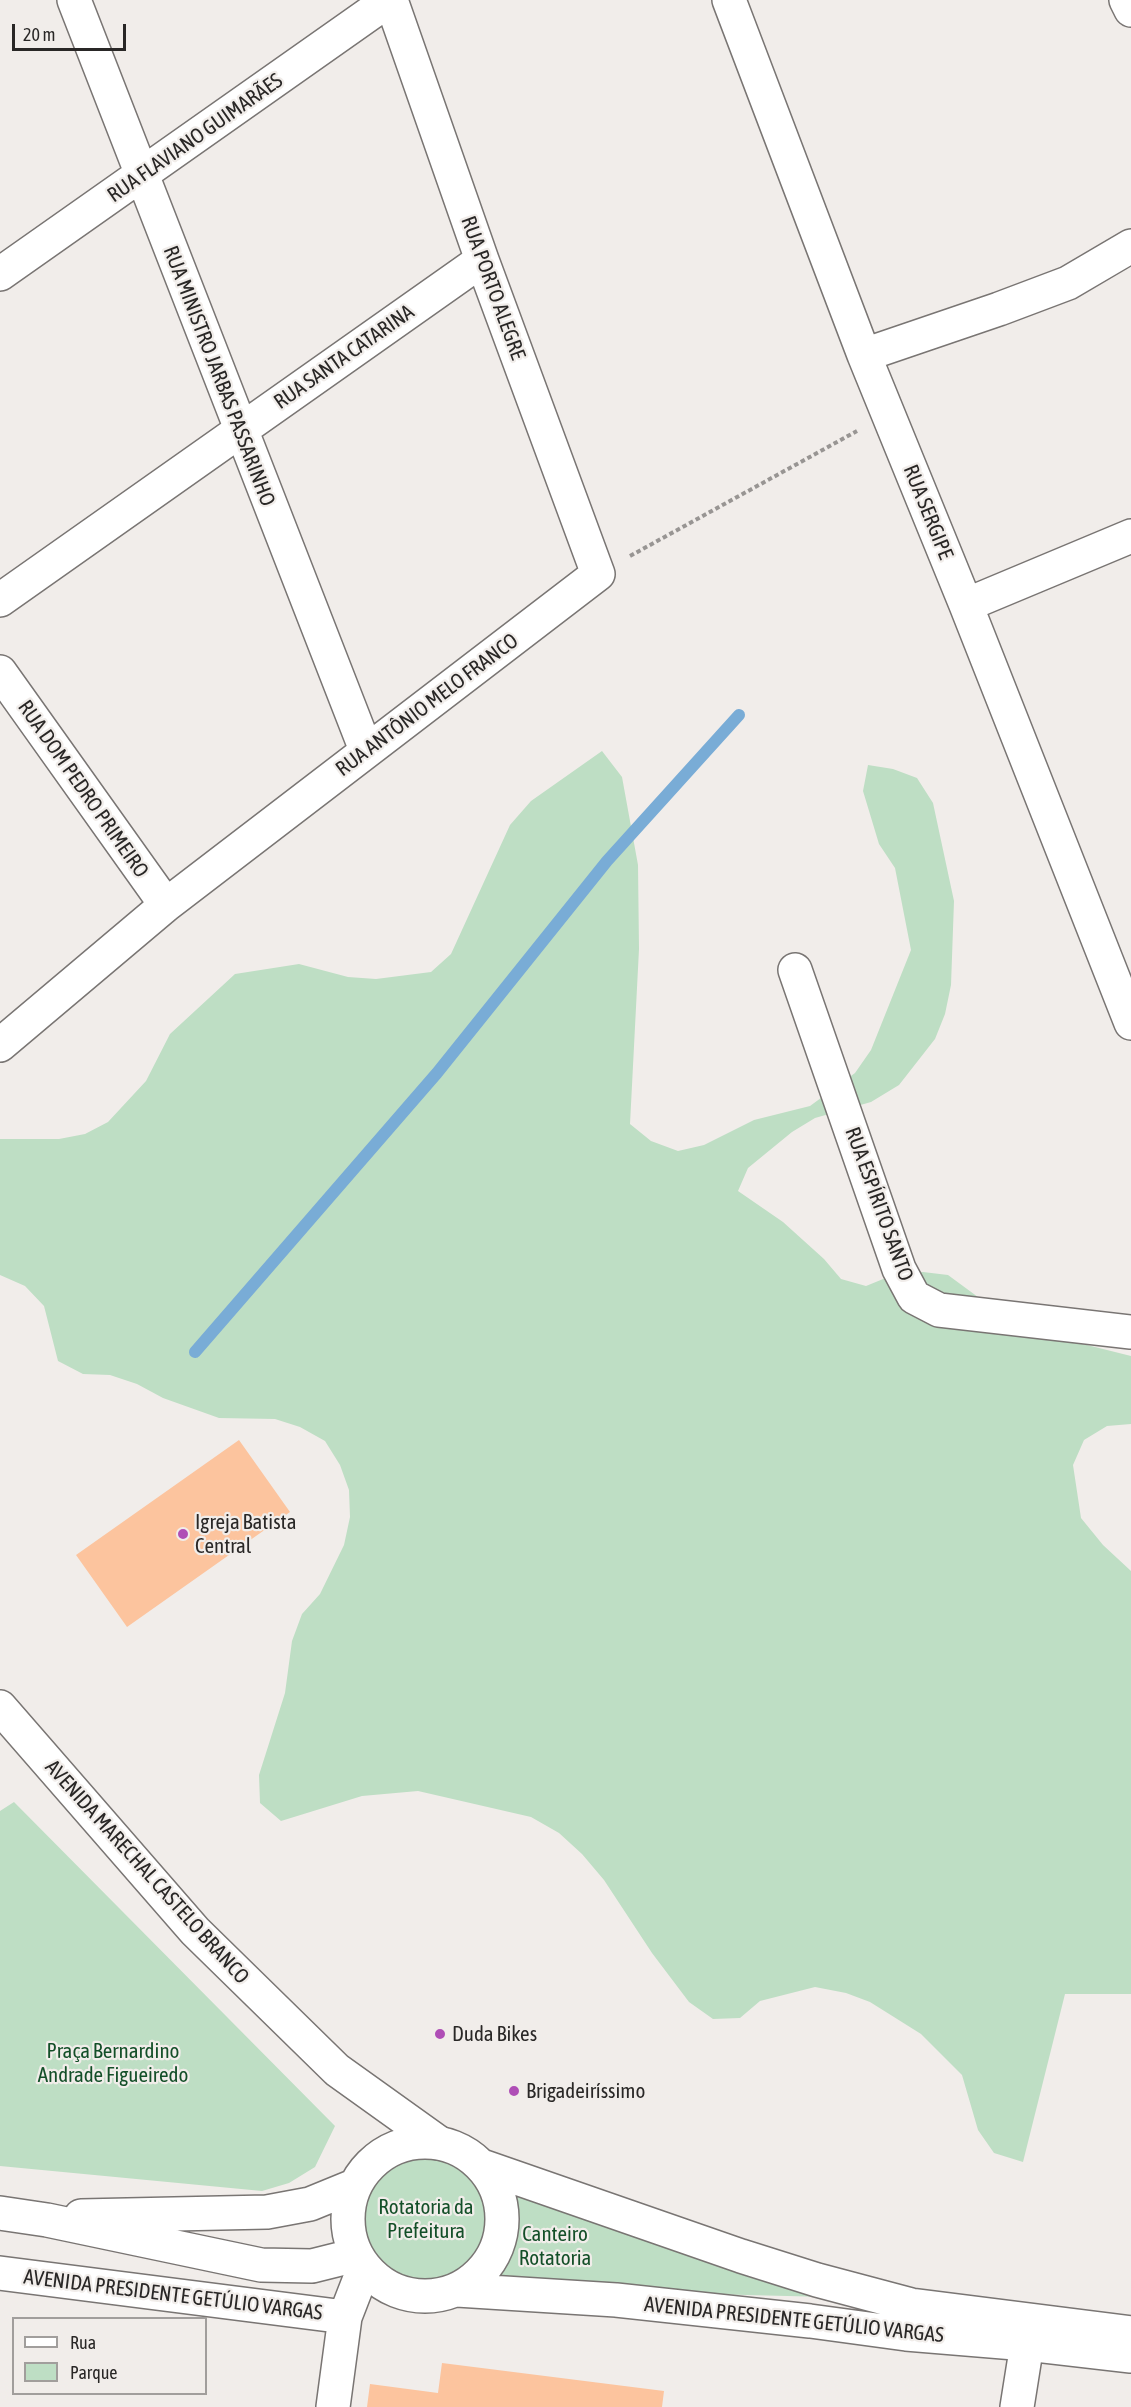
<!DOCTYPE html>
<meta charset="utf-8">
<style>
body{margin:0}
#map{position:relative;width:1131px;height:2407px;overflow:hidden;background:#f1edea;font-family:"Asap Condensed",sans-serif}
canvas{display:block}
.legend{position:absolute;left:12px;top:2317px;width:195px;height:78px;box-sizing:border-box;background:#f1edea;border:2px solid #a19e9c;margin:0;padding:8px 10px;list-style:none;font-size:18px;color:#292726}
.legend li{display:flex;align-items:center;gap:12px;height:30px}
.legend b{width:30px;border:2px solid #a19e9c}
.scale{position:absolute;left:12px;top:24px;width:114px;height:27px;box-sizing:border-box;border:3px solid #292726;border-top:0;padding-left:8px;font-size:18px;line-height:21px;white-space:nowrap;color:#292726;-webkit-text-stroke:4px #f1edea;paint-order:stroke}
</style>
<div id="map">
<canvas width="1131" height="2407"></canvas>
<ul class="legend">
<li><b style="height:8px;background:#fff"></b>Rua</li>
<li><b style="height:16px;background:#bedec4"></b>Parque</li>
</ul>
<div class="scale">20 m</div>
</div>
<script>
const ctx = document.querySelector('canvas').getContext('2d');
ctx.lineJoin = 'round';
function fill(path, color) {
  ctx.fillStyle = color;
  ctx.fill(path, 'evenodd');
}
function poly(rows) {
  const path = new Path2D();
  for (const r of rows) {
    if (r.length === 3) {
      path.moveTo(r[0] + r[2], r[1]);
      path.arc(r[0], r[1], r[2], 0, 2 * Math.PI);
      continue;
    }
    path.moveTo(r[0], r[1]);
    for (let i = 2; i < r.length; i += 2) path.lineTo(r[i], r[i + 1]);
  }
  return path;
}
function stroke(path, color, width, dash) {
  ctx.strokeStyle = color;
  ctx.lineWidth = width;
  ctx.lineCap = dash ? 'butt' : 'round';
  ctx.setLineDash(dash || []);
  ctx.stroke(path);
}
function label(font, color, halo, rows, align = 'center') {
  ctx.font = font + ' "Asap Condensed",sans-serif';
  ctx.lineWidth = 4.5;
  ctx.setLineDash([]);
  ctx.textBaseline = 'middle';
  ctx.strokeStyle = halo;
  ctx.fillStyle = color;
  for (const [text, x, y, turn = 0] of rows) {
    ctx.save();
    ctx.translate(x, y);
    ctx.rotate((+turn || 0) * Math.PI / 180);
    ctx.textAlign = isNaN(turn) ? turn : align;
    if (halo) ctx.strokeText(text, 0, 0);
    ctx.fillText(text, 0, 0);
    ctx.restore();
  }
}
fill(poly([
 [602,751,622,777,638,865,639,949,630,1124,651,1141,678,1151,704,1145,754,1120,810,1106,855,1073,871,1050,911,950,895,868,879,844,863,791,868,765,893,769,917,778,933,803,954,901,951,985,945,1014,935,1039,899,1085,871,1102,815,1118,792,1132,748,1168,738,1191,783,1222,824,1259,841,1279,866,1286,893,1275,923,1272,948,1275,997,1311,1071,1341,1131,1356,1131,1424,1107,1426,1084,1440,1073,1465,1081,1518,1103,1545,1131,1571,1131,1994,1065,1994,1023,2162,994,2153,978,2130,962,2075,921,2034,870,2002,846,1993,815,1987,760,2001,740,2018,713,2019,689,2002,652,1953,604,1880,582,1854,559,1833,531,1817,418,1791,362,1796,281,1821,260,1803,259,1775,285,1693,292,1641,302,1614,320,1594,344,1545,350,1517,349,1490,340,1465,325,1441,300,1427,275,1419,219,1418,163,1398,137,1384,110,1375,83,1374,58,1361,44,1306,25,1286,0,1275,0,1139,59,1139,85,1134,108,1122,146,1081,170,1034,235,974,299,964,348,977,376,979,431,972,451,954,510,825,531,801],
 [14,1802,335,2126,315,2167,289,2183,262,2191,0,2166,0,1811],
 [407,2150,448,2155,461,2160,477,2174,489,2199,497,2227,483,2258,460,2281,430,2287,397,2280,375,2264,365,2247,358,2225,361,2199,367,2183,386,2162],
 [510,2187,700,2260,752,2278,828,2297,665,2293,491,2281,503,2266,515,2246,518,2220]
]), '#bedec4');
stroke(poly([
 [195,1352,437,1073,607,861,739,715]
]), '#79acd6', 12);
fill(poly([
 [239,1440,290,1512,127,1627,76,1555],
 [442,2363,664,2391,662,2407,367,2407,370,2384,438,2393]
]), '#fcc49e');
const minor = poly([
 [74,0,366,750],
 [729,0,864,355,966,605,1131,1023],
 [1126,0,1131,10],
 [0,274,389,0],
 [864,355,999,309,1068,283,1131,246],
 [0,600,482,260],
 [966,605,1131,536],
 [0,672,166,905],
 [795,970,899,1269,914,1297,939,1310,1131,1332],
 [0,1045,166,905,598,574,482,260,391,0],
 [0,1707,195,1931,337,2070,439,2143],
 [0,2273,345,2317],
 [333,2407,345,2317,364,2268],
 [1017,2407,1027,2344]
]);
const major = poly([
 [425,2219,77],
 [482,2166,741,2256,817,2280,911,2305,1131,2333],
 [0,2213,47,2220,261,2265,312,2266,356,2255],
 [81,2216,267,2212,310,2204,354,2186],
 [457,2290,616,2300,810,2321,906,2334,1027,2344,1131,2356]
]);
stroke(minor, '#797573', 36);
stroke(major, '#797573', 36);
stroke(poly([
 [630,556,857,431]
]), '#989593', 4, [4.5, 3]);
stroke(minor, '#fff', 33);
stroke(major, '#fff', 33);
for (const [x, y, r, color] of [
 [183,1534,6,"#af4eb6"],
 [440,2034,6,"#af4eb6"],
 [514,2091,6,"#af4eb6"]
]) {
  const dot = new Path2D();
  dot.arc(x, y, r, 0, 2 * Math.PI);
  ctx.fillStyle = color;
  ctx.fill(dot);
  stroke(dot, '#f1edea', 2);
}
label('21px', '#292726', '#f1edea', [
 ["RUA FLAVIANO GUIMARÃES",195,138,-35],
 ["RUA PORTO ALEGRE",493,288,70],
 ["RUA SANTA CATARINA",344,357,-35],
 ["RUA MINISTRO JARBAS PASSARINHO",219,376,69],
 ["RUA SERGIPE",928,512,68],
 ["RUA ANTÔNIO MELO FRANCO",427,705,-37],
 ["RUA DOM PEDRO PRIMEIRO",83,789,55],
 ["RUA ESPÍRITO SANTO",879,1204,70],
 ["AVENIDA MARECHAL CASTELO BRANCO",147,1872,48],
 ["AVENIDA PRESIDENTE GETÚLIO VARGAS",173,2295,7],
 ["AVENIDA PRESIDENTE GETÚLIO VARGAS",794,2320,6]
]);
label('21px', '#292726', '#f1edea', [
 ["Igreja Batista",195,1522],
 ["Central",195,1546],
 ["Duda Bikes",452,2034],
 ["Brigadeiríssimo",526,2091]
], 'left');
label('21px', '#134f28', '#f1edea', [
 ["Praça Bernardino",113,2051],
 ["Andrade Figueiredo",113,2075],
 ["Rotatoria da",426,2207],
 ["Prefeitura",426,2231],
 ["Canteiro",555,2234],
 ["Rotatoria",555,2258]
]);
</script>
